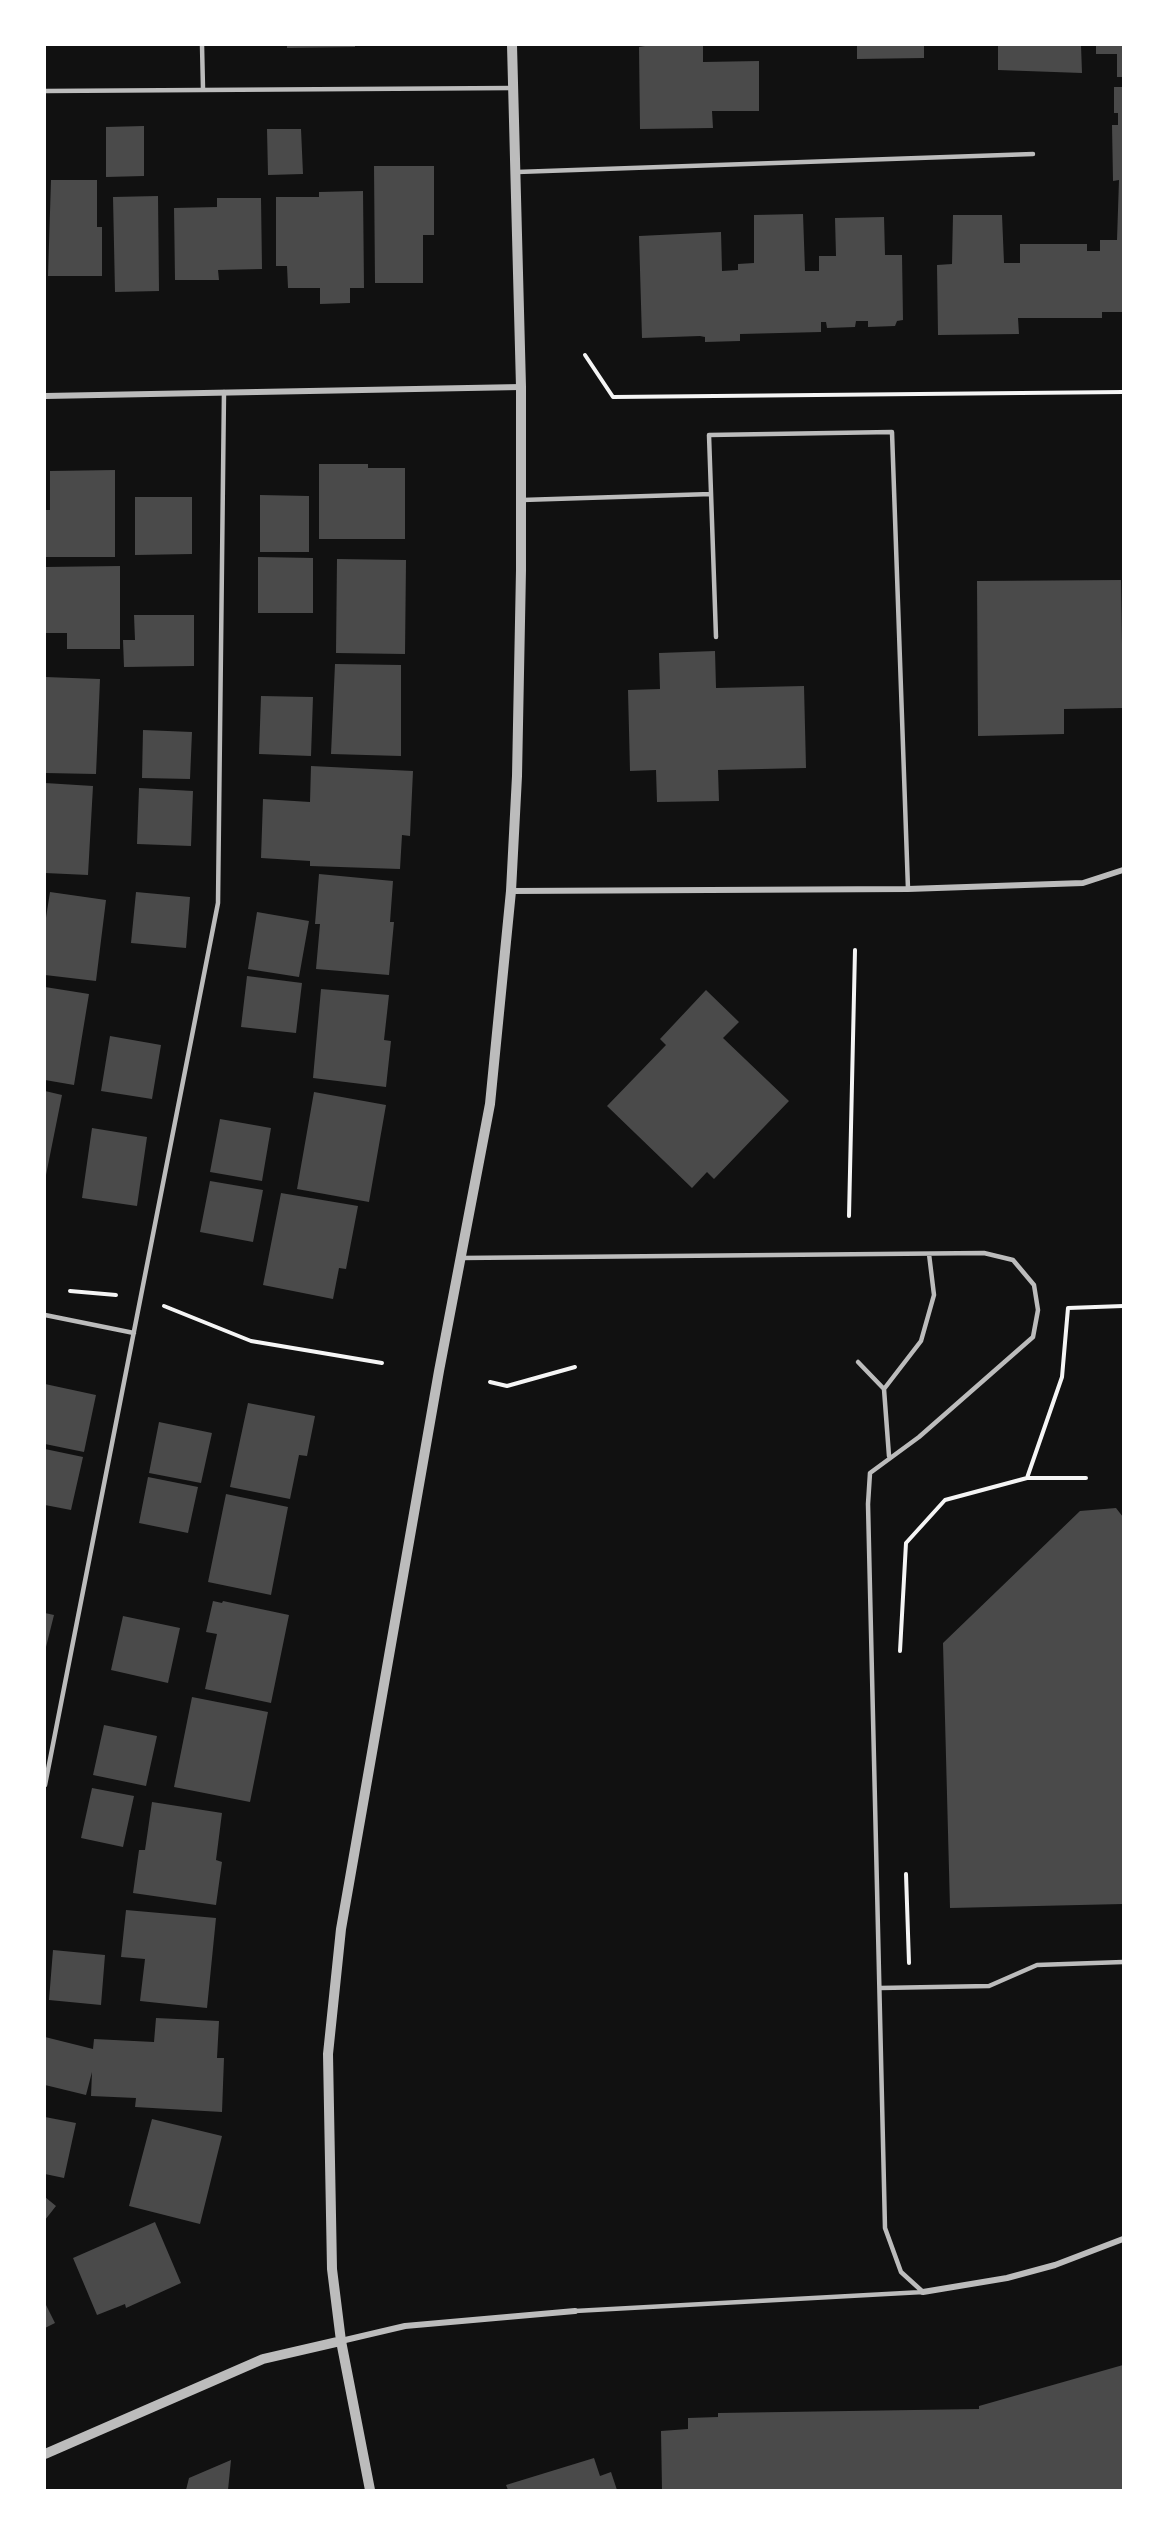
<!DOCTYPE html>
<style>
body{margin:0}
#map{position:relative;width:1168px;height:2535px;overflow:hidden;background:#111;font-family:"Crimson Pro",serif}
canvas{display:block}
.frame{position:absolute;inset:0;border:46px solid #fff;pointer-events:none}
</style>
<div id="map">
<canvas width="1168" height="2535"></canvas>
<div class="frame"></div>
</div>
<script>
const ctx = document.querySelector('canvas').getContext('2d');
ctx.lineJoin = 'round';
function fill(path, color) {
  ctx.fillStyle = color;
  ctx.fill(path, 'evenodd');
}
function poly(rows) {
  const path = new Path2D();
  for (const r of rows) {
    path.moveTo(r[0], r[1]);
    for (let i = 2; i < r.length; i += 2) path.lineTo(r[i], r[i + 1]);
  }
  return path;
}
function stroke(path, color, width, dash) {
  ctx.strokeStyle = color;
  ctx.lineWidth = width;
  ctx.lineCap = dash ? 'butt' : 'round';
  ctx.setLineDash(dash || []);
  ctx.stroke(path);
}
fill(poly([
 [287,45,355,45,355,47,287,48],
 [651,45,703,45,703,62,759,61,759,111,712,111,713,128,640,129,639,47],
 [857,45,924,45,924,58,857,59],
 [998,45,1081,45,1082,73,998,70],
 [1096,45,1123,45,1123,77,1117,77,1117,54,1096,54],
 [1114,87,1123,87,1123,312,1102,312,1102,318,1018,318,1019,334,938,335,937,265,952,264,953,215,1002,215,1004,263,1020,263,1020,244,1087,244,1087,251,1100,251,1100,240,1117,240,1119,180,1113,181,1112,125,1118,125,1118,113,1114,113],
 [144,126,144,176,106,177,106,127],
 [267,129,301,129,303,174,268,175],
 [374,166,434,166,434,235,423,235,423,283,375,283],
 [51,180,97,180,97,227,102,227,102,276,48,276],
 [363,191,364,288,350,288,350,303,320,304,320,288,288,288,287,266,276,266,276,197,319,197,319,192],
 [158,196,159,291,115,292,113,197],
 [217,198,261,198,262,269,218,270,219,280,175,280,174,208,217,207],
 [803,214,805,271,819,271,819,256,836,256,835,218,884,217,885,255,902,255,903,320,897,321,895,326,868,327,868,321,856,321,855,327,827,328,826,322,821,322,821,332,740,334,740,341,705,342,705,337,700,336,642,338,639,236,721,232,722,271,738,270,738,264,754,263,754,215],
 [319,464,368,464,368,468,405,468,405,539,319,539],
 [115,470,115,557,45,557,45,510,50,510,50,471],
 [260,495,309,496,309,552,260,552],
 [135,497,192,497,192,554,135,555],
 [258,557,313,558,313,613,258,613],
 [337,559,406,560,405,654,336,653],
 [120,566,120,649,67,649,67,633,45,633,45,567],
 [1121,580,1123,708,1064,709,1064,734,978,736,977,581],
 [134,615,194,615,194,666,124,667,123,640,135,640],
 [715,651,716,688,804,686,806,768,718,770,719,801,657,802,656,770,630,771,628,690,660,689,659,653],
 [335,664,401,665,401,756,331,754],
 [45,677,100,679,96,774,45,773],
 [261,696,313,697,311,756,259,754],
 [143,730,192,732,190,779,142,778],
 [311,766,413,771,410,836,402,835,400,869,310,866,310,861,261,858,263,799,310,802],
 [45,783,93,786,88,875,45,873],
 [139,788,193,791,191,846,137,844],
 [319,874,393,881,390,922,394,922,389,975,316,969,320,924,315,924],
 [50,892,106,900,96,981,45,975,45,924],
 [136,892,190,897,186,948,131,943],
 [257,912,309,921,299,977,248,969],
 [247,976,302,983,296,1033,241,1027],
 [45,987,89,994,74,1085,45,1080],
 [321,989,389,995,384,1040,391,1041,386,1087,313,1078],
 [706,990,739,1022,723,1038,789,1101,714,1179,707,1172,692,1188,607,1106,666,1045,660,1039],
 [110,1036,161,1045,152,1099,101,1091],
 [45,1091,62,1095,46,1175,45,1175],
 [314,1092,386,1105,369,1202,297,1189],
 [220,1119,271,1128,262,1181,210,1172],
 [92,1128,147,1137,137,1206,82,1198],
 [210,1181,263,1190,253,1242,200,1232],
 [281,1193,358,1206,346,1269,339,1268,333,1299,263,1285],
 [45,1384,96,1395,84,1452,45,1444],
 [248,1403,315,1416,307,1456,299,1455,290,1499,230,1487],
 [159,1422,212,1433,201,1483,149,1473],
 [45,1449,83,1457,71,1510,45,1505],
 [148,1477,198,1487,188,1533,139,1523],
 [226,1494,288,1507,271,1595,208,1582],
 [1116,1508,1123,1517,1123,1904,950,1908,943,1643,1080,1511],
 [213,1601,222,1603,223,1601,289,1615,271,1703,205,1689,217,1634,206,1632],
 [45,1613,54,1615,46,1647,45,1646],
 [123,1616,180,1628,168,1683,111,1670],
 [192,1697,268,1712,250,1802,174,1787],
 [104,1725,157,1736,146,1786,93,1775],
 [92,1788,134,1796,123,1847,81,1838],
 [152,1802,222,1813,216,1860,222,1862,216,1905,133,1893,139,1850,145,1850],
 [126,1910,216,1918,207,2008,140,2001,145,1959,121,1957],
 [53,1950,105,1955,101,2005,49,2000],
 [156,2018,219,2021,217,2058,224,2058,222,2112,135,2107,136,2098,91,2096,92,2072,86,2095,45,2085,45,2037,93,2049,94,2039,154,2042],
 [45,2117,76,2123,64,2178,45,2174],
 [152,2119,222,2136,200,2224,129,2206],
 [45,2197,56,2206,45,2220],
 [155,2222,181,2283,126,2308,125,2304,97,2315,73,2258],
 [45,2303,55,2323,45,2328],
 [1123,2365,1123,2490,662,2490,661,2431,688,2429,688,2418,718,2417,718,2413,979,2409,979,2406],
 [594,2458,600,2476,611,2472,617,2490,508,2490,506,2485],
 [231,2460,228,2490,186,2490,189,2478]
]), '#4a4a4a');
stroke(poly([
 [585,355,613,397,1123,392],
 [849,1216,855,950],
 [70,1291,116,1295],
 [164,1306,251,1341,382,1363],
 [490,1382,507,1386,575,1367],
 [1027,1478,1086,1478],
 [900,1651,906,1543,945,1500,1027,1478,1062,1377,1068,1308,1123,1306],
 [906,1874,909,1963]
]), '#f5f5f5', 4);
stroke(poly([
 [202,45,203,89],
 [45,91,512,88],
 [517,172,1033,154],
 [522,500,711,494],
 [716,637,709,435,892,432,908,889],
 [461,1258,984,1253,1013,1260,1034,1285,1038,1310,1033,1337,919,1437,870,1473,868,1504,885,2228,901,2272,923,2292],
 [45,1315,134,1333],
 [858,1362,884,1389,889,1456],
 [884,1389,921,1341,934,1295,929,1254],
 [45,1785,218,903,224,392],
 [880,1988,989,1986,1037,1965,1123,1962],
 [575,2311,923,2292]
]), '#bcbcbc', 4.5);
stroke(poly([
 [45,396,521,387],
 [511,891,908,889,1083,883,1123,870],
 [923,2292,1007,2278,1055,2265,1123,2239],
 [341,2341,405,2326,575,2311]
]), '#bcbcbc', 6);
stroke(poly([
 [45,2454,263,2359,341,2341],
 [370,2490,341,2341,332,2269,328,2054,341,1929,439,1371,490,1104,511,891,517,776,521,570,521,387,512,45]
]), '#bcbcbc', 10);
</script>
